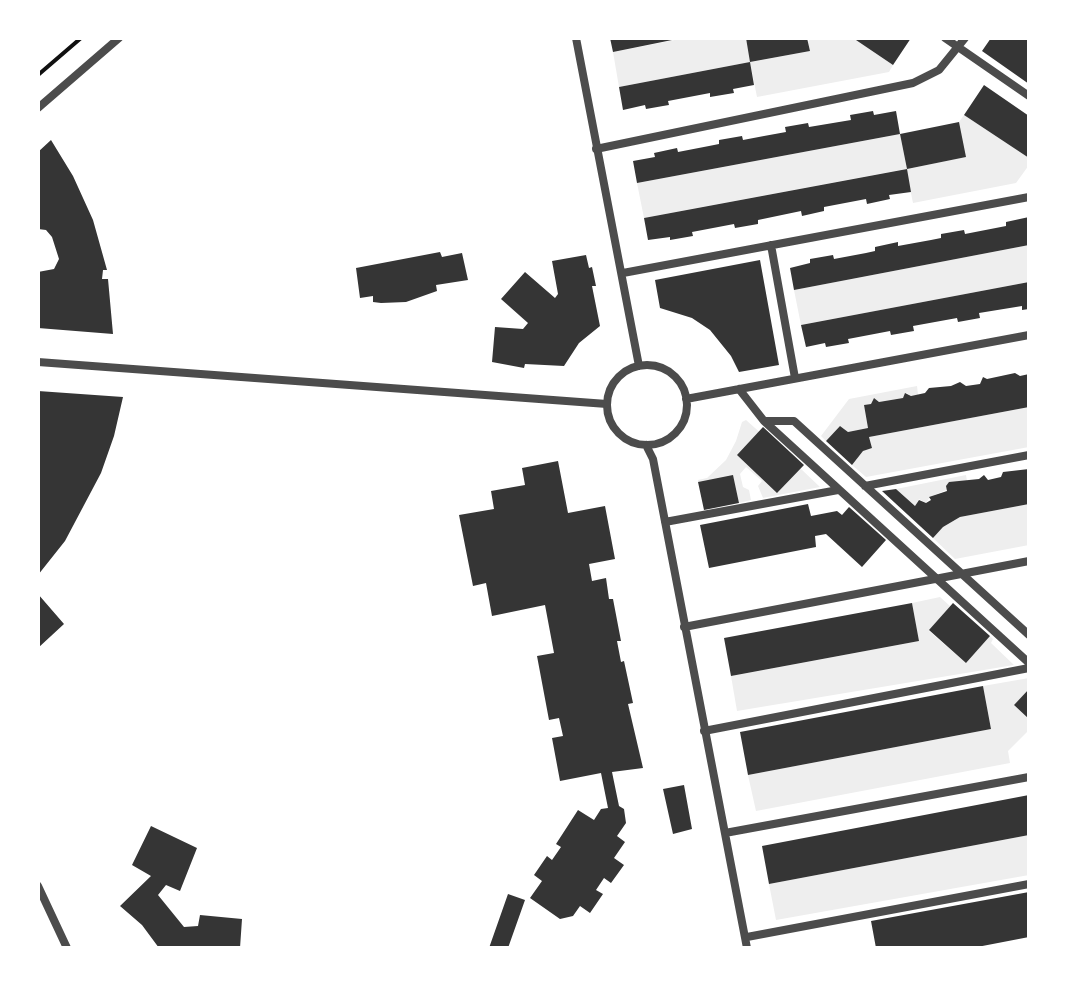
<!DOCTYPE html>
<style>
body{margin:0}
#map{position:relative;width:1067px;height:986px;overflow:hidden;background:#fff;font-family:Cabin,sans-serif}
canvas{display:block}
.frame{position:absolute;inset:0;border:40px solid #fff;pointer-events:none}
</style>
<div id="map">
<canvas width="1067" height="986"></canvas>
<div class="frame"></div>
</div>
<script>
const ctx = document.querySelector('canvas').getContext('2d');
ctx.lineJoin = 'round';
function fill(path, color) {
  ctx.fillStyle = color;
  ctx.fill(path, 'evenodd');
}
function poly(rows) {
  const path = new Path2D();
  for (const r of rows) {
    if (r.length === 3) {
      path.moveTo(r[0] + r[2], r[1]);
      path.arc(r[0], r[1], r[2], 0, 2 * Math.PI);
      continue;
    }
    path.moveTo(r[0], r[1]);
    for (let i = 2; i < r.length; i += 2) path.lineTo(r[i], r[i + 1]);
  }
  return path;
}
function stroke(path, color, width, dash) {
  ctx.strokeStyle = color;
  ctx.lineWidth = width;
  ctx.lineCap = dash ? 'butt' : 'round';
  ctx.setLineDash(dash || []);
  ctx.stroke(path);
}
fill(poly([
 [685,38,746,38,751,62,810,51,808,42,811,38,853,38,893,65,889,72,757,97,750,62,619,87,613,52],
 [964,115,1029,158,1029,165,1016,183,913,203,906,169,644,218,637,183,900,134,907,169,965,157,959,122],
 [1029,245,1029,282,801,325,794,290],
 [917,386,918,395,911,396,907,393,903,398,879,402,874,398,871,404,864,405,868,428,848,432,840,426,826,441,821,436,849,399],
 [1029,407,1029,447,866,477,852,465,863,451,872,448,869,437],
 [746,420,800,468,820,487,763,498,758,486,762,481,746,467,740,474,743,487,749,490,751,500,739,503,733,476,698,482,698,480,707,478,726,460,736,441,742,422],
 [966,475,967,481,930,497,926,503,919,499,915,506,896,489],
 [1029,504,1029,545,955,559,933,538,943,527,960,517],
 [940,597,950,606,929,631,966,663,990,636,993,639,991,643,1014,665,737,711,731,676,919,641,912,603],
 [1029,678,1029,689,1014,705,1029,719,1029,730,1008,751,1010,763,756,811,748,775,991,729,983,686],
 [1029,835,1029,875,776,920,769,884]
]), '#eee');
fill(poly([
 [610,38,677,38,677,39,613,52],
 [746,38,807,38,810,51,750,62,754,85,733,89,734,93,710,97,710,93,668,101,669,105,663,106,646,109,645,105,623,110,619,87,750,62],
 [853,38,911,38,893,65],
 [991,38,1029,38,1029,84,982,51],
 [984,85,1029,116,1029,158,964,115],
 [873,111,874,115,896,111,900,134,959,122,966,157,907,169,900,134,637,183,633,161,655,157,654,153,677,148,678,152,709,146,719,144,719,140,742,136,743,140,764,136,786,132,785,127,808,123,809,127,851,120,850,115],
 [51,140,73,176,93,220,107,270,103,270,102,279,108,279,113,334,38,328,38,272,54,269,59,259,52,237,46,230,38,229,38,152],
 [907,169,911,192,889,195,890,199,867,204,866,199,824,207,824,211,802,216,801,211,758,220,758,224,735,228,734,224,692,232,693,236,670,240,670,237,648,240,644,218],
 [1029,217,1029,245,794,290,790,268,810,263,810,259,833,255,834,259,866,253,875,251,875,247,898,242,898,246,931,240,941,238,941,234,964,230,965,234,1006,226,1006,222],
 [440,252,442,257,462,253,468,280,436,285,437,291,406,302,381,303,373,302,373,296,360,298,356,268],
 [586,255,589,268,592,267,596,286,592,286,600,326,579,343,564,366,525,364,524,368,492,362,495,327,523,329,528,323,501,299,525,272,555,298,558,294,552,261],
 [760,260,779,365,739,372,731,356,710,330,692,318,660,308,655,280],
 [1029,282,1029,309,1022,310,1022,306,979,313,980,318,958,322,957,318,913,326,914,331,891,335,890,331,848,339,849,343,826,347,825,343,806,347,801,325],
 [1015,373,1020,376,1029,374,1029,407,869,437,872,448,863,451,852,465,826,441,840,426,848,432,868,428,864,405,871,404,874,398,879,402,903,398,905,393,911,396,925,393,929,388,951,386,960,382,966,386,980,384,983,377,987,379],
 [38,391,123,397,114,436,101,473,65,541,38,575],
 [763,427,804,465,777,493,737,455],
 [558,461,568,513,605,506,615,559,589,564,592,581,606,578,609,599,613,599,621,641,617,641,621,662,624,661,633,703,628,704,643,768,612,772,619,806,624,809,626,823,617,836,625,842,614,858,624,865,611,883,604,878,596,890,603,894,590,913,580,906,573,916,560,919,530,898,542,881,534,875,547,856,552,860,561,847,556,844,578,810,594,820,601,809,608,808,601,773,560,781,552,738,563,736,559,718,549,720,537,656,554,653,545,605,492,616,486,583,473,586,459,515,494,509,491,491,525,485,522,468],
 [1029,469,1029,504,960,517,943,527,933,538,882,491,896,489,915,506,919,500,926,503,931,500,929,497,947,491,946,486,949,482,979,479,984,475,988,480,1001,477,1003,472],
 [733,475,739,503,704,510,698,482],
 [808,504,811,516,837,511,842,515,849,507,886,540,862,567,826,534,815,536,816,547,709,568,700,525],
 [38,594,64,624,38,648],
 [912,603,919,641,731,676,724,638],
 [953,603,990,636,966,663,929,630],
 [983,686,991,729,748,775,740,732],
 [1029,689,1029,719,1014,705],
 [684,785,692,829,673,834,663,789],
 [1029,795,1029,835,769,884,762,846],
 [151,826,197,848,180,891,166,885,158,895,184,927,198,926,200,915,242,919,240,948,159,948,142,925,120,906,151,876,132,865],
 [1029,892,1029,937,972,948,876,948,871,921],
 [508,894,525,900,508,948,489,948]
]), '#353535');
stroke(poly([
 [38,75,81,38]
]), '#111', 4);
stroke(poly([
 [576,38,639,366],
 [945,38,1029,96],
 [38,108,119,38],
 [596,149,913,83,939,70,965,38],
 [771,245,795,378],
 [623,273,1029,197],
 [38,362,607,404],
 [647,405,40],
 [739,389,764,421,1029,663],
 [686,399,1029,335],
 [765,421,794,421,1029,635],
 [646,445,653,459,747,948],
 [865,486,1029,455],
 [665,522,838,490],
 [684,627,1029,561],
 [704,731,1029,668],
 [725,833,1029,777],
 [38,886,67,948],
 [747,937,1029,884]
]), '#4c4c4c', 8);
</script>
